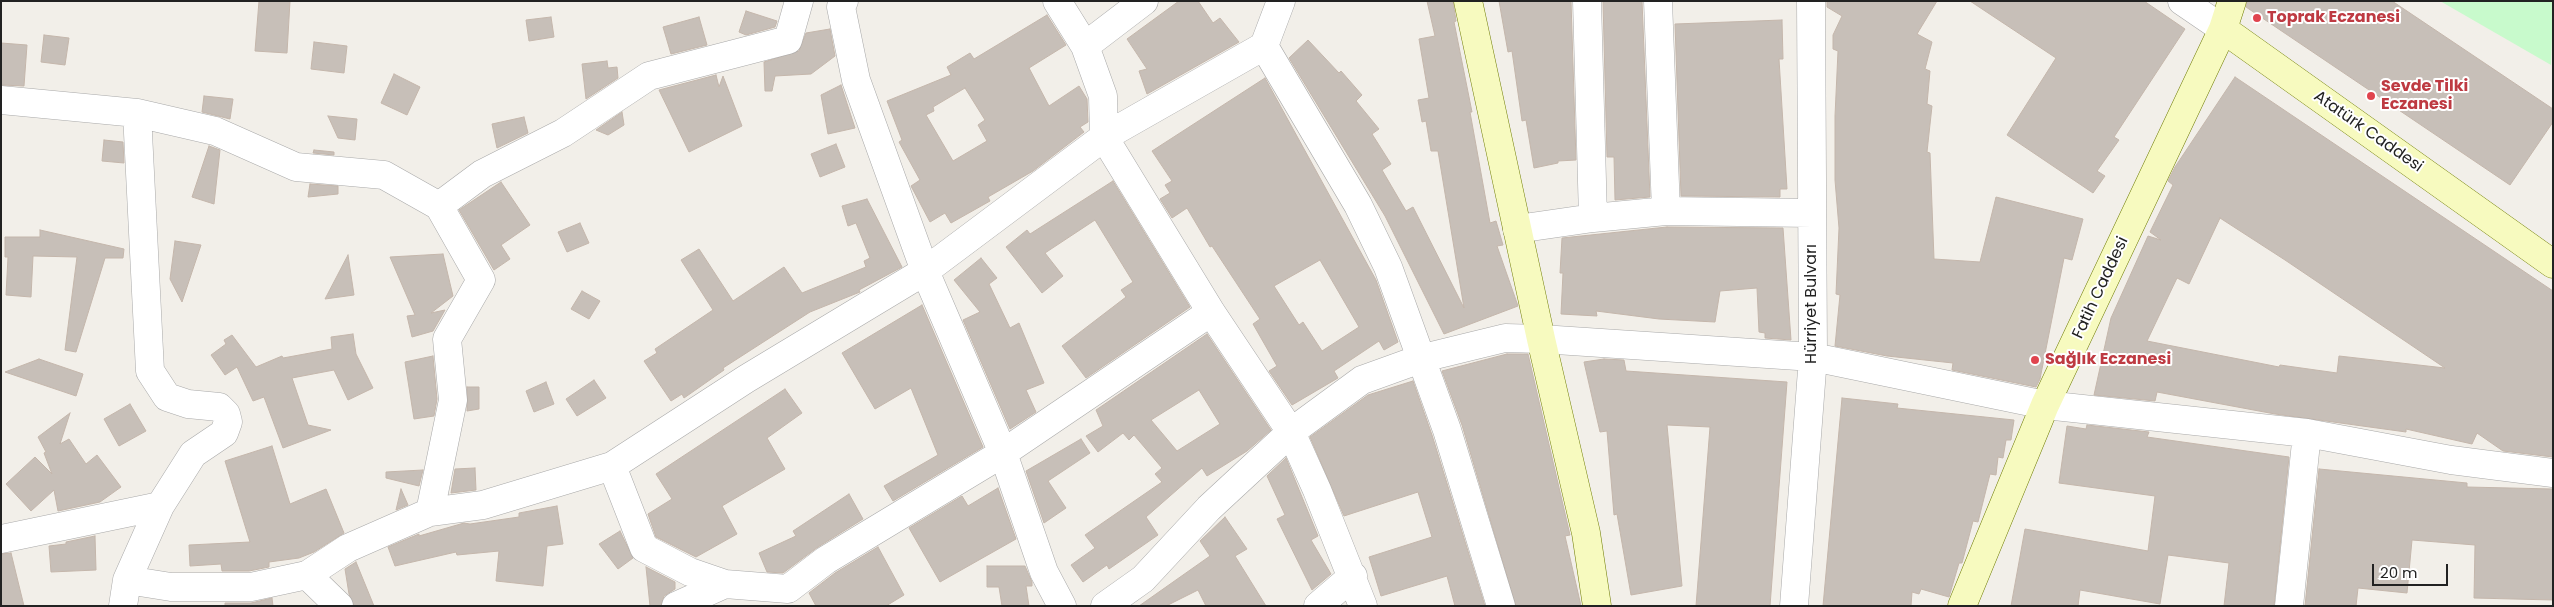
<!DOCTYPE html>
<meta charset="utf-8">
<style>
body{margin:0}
#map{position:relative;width:2554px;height:607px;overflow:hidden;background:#f2efe9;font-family:Poppins,sans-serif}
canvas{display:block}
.frame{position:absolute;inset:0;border:2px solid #222;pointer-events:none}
.scale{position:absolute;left:2372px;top:564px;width:76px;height:22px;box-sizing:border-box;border:2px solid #222;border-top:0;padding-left:6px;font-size:15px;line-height:18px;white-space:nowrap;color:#222;-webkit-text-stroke:4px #fff;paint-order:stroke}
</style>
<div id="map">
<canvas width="2554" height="607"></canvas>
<div class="frame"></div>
<div class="scale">20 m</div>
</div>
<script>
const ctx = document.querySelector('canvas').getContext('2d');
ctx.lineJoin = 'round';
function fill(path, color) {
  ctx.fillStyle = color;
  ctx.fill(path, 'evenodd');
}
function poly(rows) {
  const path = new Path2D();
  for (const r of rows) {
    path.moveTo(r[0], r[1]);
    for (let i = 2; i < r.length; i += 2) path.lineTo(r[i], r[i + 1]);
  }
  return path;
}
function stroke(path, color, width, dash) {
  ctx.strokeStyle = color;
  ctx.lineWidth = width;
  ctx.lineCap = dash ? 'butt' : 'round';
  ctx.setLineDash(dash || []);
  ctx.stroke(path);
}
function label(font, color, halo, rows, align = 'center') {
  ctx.font = font + ' Poppins,sans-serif';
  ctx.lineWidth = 4;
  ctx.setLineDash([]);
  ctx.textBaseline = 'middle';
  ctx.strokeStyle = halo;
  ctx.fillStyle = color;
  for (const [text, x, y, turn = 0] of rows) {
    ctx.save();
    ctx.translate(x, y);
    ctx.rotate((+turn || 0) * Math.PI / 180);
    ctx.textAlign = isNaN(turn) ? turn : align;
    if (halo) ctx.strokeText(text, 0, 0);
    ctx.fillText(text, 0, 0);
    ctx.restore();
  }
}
fill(poly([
 [2440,1,2553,1,2551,65]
]), '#c8facc');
const building = poly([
 [259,1,290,1,287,53,255,51,259,1],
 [1179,1,1198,1,1213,23,1220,18,1239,42,1147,94,1139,71,1147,69,1127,39,1179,1],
 [1427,1,1453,1,1456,21,1454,22,1472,112,1470,112,1490,223,1496,221,1503,245,1497,246,1518,306,1444,334,1385,216,1289,58,1308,40,1339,73,1341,71,1362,95,1356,101,1379,129,1372,134,1391,164,1382,170,1406,211,1413,207,1464,308,1438,151,1431,151,1426,121,1422,122,1418,100,1429,98,1419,39,1435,36,1427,1],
 [1499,1,1571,1,1576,160,1558,161,1558,163,1534,168,1526,120,1522,121,1512,51,1508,52,1499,1],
 [1603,1,1642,1,1650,197,1615,200,1614,157,1607,157,1603,1],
 [1827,1,1937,1,1917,34,1932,42,1925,69,1930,71,1927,104,1932,106,1927,152,1930,153,1934,259,1980,262,1996,197,2083,219,2072,260,2064,258,2040,379,2036,387,1952,370,1953,363,1887,356,1835,346,1840,295,1836,294,1839,228,1835,180,1835,116,1838,51,1833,49,1833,35,1842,16,1827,7,1827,1],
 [1970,1,2144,1,2185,29,2114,137,2119,140,2097,171,2105,176,2093,193,2007,135,2056,58,1970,1],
 [2247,1,2392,1,2553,109,2553,122,2510,185,2246,7,2247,1],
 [746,11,777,21,775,27,746,35,739,32,746,11],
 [1047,15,1066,45,1029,68,1049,106,1079,86,1087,99,1088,122,1080,127,1084,132,1033,171,988,197,990,201,951,223,945,213,930,222,911,186,920,180,899,142,902,140,887,101,951,75,947,67,970,53,974,59,1047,15],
 [965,88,985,120,978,125,987,141,953,161,926,115,934,111,933,107,965,88],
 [551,17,554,37,529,41,526,20,551,17],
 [699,17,707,45,671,54,663,27,699,17],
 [1782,20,1783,59,1779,59,1787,189,1780,189,1780,197,1681,196,1675,24,1782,20],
 [830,29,835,56,811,74,775,76,772,91,765,91,764,62,799,51,806,33,830,29],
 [44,35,69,38,65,65,41,62,44,35],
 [314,42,347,46,344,73,311,69,314,42],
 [1,43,27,45,24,86,1,85,1,43],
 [607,61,608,68,617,67,618,78,586,99,582,64,607,61],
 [394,74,420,87,407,115,381,103,394,74],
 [716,75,719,87,723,76,742,126,689,152,659,90,716,75],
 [2235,77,2553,291,2553,457,2503,451,2477,433,2472,444,2406,429,2406,432,2275,414,2157,392,2155,401,2094,395,2111,318,2148,236,2161,240,2150,232,2173,185,2168,181,2175,167,2235,77],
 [2220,218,2285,260,2445,368,2339,356,2337,373,2280,365,2279,367,2147,341,2177,278,2189,284,2220,218],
 [1265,78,1376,280,1398,342,1384,350,1379,341,1334,371,1338,378,1292,405,1269,371,1277,366,1253,324,1260,319,1212,246,1210,247,1187,208,1172,218,1160,199,1170,193,1165,185,1172,181,1152,151,1265,78],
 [1320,260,1359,327,1322,351,1303,322,1299,325,1274,286,1320,260],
 [841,85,855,128,828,134,821,95,841,85],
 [204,96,233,99,230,119,202,112,204,96],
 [622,112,624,125,608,135,596,130,622,112],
 [328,116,357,119,355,140,338,138,328,116],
 [524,117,528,133,497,148,492,124,524,117],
 [104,140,123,142,124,163,102,161,104,140],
 [836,144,845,167,820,177,811,154,836,144],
 [209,146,220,150,214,204,192,197,209,146],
 [314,150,334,152,334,155,313,153,314,150],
 [1113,181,1190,307,1086,378,1062,346,1126,297,1121,290,1133,282,1095,220,1045,253,1063,276,1042,293,1006,247,1027,230,1030,234,1113,181],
 [501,182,530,225,501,245,510,259,494,270,459,210,501,182],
 [310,184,338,186,338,194,308,197,310,184],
 [867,199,902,267,859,290,860,292,810,312,723,368,724,370,684,398,682,394,671,401,644,361,657,353,655,349,713,310,681,260,699,249,733,301,784,267,802,293,866,267,864,261,870,258,856,223,848,226,842,206,867,199],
 [580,223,589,243,567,252,558,232,580,223],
 [1667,227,1783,228,1791,340,1765,338,1765,333,1759,332,1757,288,1720,291,1715,322,1659,319,1596,311,1597,316,1561,314,1563,273,1560,273,1562,238,1667,227],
 [40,230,124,249,123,258,105,258,76,352,65,350,77,257,33,256,31,297,6,295,8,257,5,257,5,237,40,237,40,230],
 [175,241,201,245,182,302,170,279,175,241],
 [443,254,453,296,431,313,445,310,433,331,412,337,407,316,415,315,390,257,443,254],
 [348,255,354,295,325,299,348,255],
 [981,258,997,278,989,284,1010,328,1019,323,1044,383,1026,390,1036,412,1010,429,963,320,980,312,954,280,981,258],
 [582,291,600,301,589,319,571,309,582,291],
 [922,305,983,447,893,501,884,486,938,455,911,388,875,409,842,353,922,305],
 [353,334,356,354,373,388,348,400,334,370,292,378,308,425,331,430,283,448,264,397,253,401,237,367,225,375,211,355,226,344,224,340,232,335,256,367,282,356,283,358,332,349,331,337,353,334],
 [1207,334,1271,430,1247,451,1207,476,1202,468,1146,517,1158,535,1109,569,1107,565,1083,582,1071,565,1095,548,1085,535,1162,482,1155,474,1162,468,1134,435,1129,440,1123,433,1098,452,1086,436,1103,426,1096,410,1207,334],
 [1199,390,1220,424,1177,451,1151,420,1199,390],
 [1507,354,1528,354,1570,535,1565,536,1581,606,1516,606,1462,425,1442,371,1507,354],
 [433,356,437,399,434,416,414,419,405,362,433,356],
 [39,359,83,374,76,396,5,372,39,359],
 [1604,359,1624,360,1626,371,1787,382,1770,606,1696,606,1710,427,1667,425,1682,586,1631,595,1617,514,1614,515,1607,431,1600,432,1584,362,1604,359],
 [594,380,606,398,577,416,566,399,594,380],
 [1413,381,1432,435,1485,606,1455,606,1447,576,1381,596,1369,557,1432,537,1418,492,1344,516,1310,437,1368,395,1413,381],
 [546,382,554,404,534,412,526,391,546,382],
 [467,387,479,387,479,409,467,411,467,387],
 [785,389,802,413,767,438,785,469,722,506,737,534,696,557,656,537,648,514,672,499,656,474,785,389],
 [1842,398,1898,404,1897,408,2014,420,2011,440,2006,440,2003,458,1998,457,1996,475,1990,474,1978,522,1973,521,1962,563,1959,563,1949,597,1921,589,1919,594,1912,592,1911,606,1823,606,1842,398],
 [130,404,146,431,119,446,104,419,130,404],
 [70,413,60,444,69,439,86,464,97,455,121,487,100,502,58,511,54,490,31,511,6,484,35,457,52,474,44,453,46,452,38,437,70,413],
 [2087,425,2149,432,2147,437,2289,457,2274,606,2224,606,2229,563,2168,555,2160,604,2080,590,2078,606,2011,606,2025,529,2148,551,2155,496,2059,483,2067,426,2086,429,2087,425],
 [1081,439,1090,453,1048,481,1066,508,1044,523,1026,471,1081,439],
 [272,446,290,504,326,489,344,533,314,552,299,558,269,562,269,567,249,571,222,571,221,564,190,566,189,545,250,542,225,461,272,446],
 [1286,458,1318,536,1311,540,1331,574,1312,590,1277,519,1285,515,1267,476,1286,458],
 [475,468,476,490,451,493,455,469,475,468],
 [2319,469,2467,483,2467,487,2553,489,2553,600,2474,598,2475,545,2412,540,2407,593,2358,588,2356,606,2305,606,2319,469],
 [423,470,419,486,386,478,386,472,423,470],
 [998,488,1016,539,940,582,909,528,962,496,968,506,998,488],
 [401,489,408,505,396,510,401,489],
 [849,494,863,519,818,547,783,573,767,572,759,553,796,536,793,531,849,494],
 [557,506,563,544,547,546,543,586,496,581,499,551,457,555,456,552,395,566,388,547,419,534,419,536,464,523,470,524,519,517,519,513,557,506],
 [1225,517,1247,549,1235,556,1266,606,1206,606,1198,590,1166,606,1139,606,1210,556,1200,541,1225,517],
 [620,531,633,558,618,569,599,544,620,531],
 [95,536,96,570,51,572,49,546,66,544,66,542,95,536],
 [878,547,904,595,886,606,816,606,809,593,835,573,878,547],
 [11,553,24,606,1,606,1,554,11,553],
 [356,562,374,606,354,606,349,594,345,569,356,562],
 [987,566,1025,566,1032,582,1032,586,1026,586,1029,606,1002,606,999,587,987,587,987,566],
 [646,567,675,582,675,589,664,596,661,606,650,606,646,567],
 [272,598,273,606,225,606,225,603,251,603,272,598]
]);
fill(building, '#c7bfb8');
stroke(building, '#c4b6ab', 1);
const street = poly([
 [844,1,841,7,856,80,925,271,1003,453,1044,572,1062,606],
 [1057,1,1085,46,1103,96,1104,137,1211,312,1291,432,1317,490,1363,606],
 [1587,1,1593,218],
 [1658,1,1666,211],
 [2182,1,2223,29],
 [1085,46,1144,1],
 [1264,46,1358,205,1388,267,1447,430,1501,606],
 [1,100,137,113,215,131,296,167,384,175,439,206,481,280,447,339,453,400,430,512],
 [439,206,482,174,563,133,649,76,788,40,799,1],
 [1517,229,1593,218,1666,211,1812,213],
 [612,466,644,548,690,572,725,584,788,589,826,560,1003,453,1211,312],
 [1,539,160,506],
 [307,575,339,606],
 [127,580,171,587,251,587,307,575,348,548,430,512,483,505,612,466,746,379,925,271,1104,137,1264,46,1281,1],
 [123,606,127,580,160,506,193,454,224,433,228,422,226,414,219,407,188,404,167,397,150,371,137,113],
 [676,606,725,584],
 [1105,606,1143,579,1209,508,1291,432,1362,380,1423,358,1505,338,1541,339,1813,357,2045,405,2307,433,2451,460,2553,473],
 [1318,606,1353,576],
 [1794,606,1813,357,1811,1],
 [2289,606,2307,433]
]);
const secondary = poly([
 [1468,1,1541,339,1586,533,1597,606],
 [2223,29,2553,264],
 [1962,606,2045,405,2223,29,2232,1]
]);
stroke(street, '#a9a9a9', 29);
stroke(secondary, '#707d05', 29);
stroke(street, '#fff', 28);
stroke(secondary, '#f7fabf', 28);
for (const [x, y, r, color] of [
 [2257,18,5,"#e0444e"],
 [2371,96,5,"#e0444e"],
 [2035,360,5,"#e0444e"]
]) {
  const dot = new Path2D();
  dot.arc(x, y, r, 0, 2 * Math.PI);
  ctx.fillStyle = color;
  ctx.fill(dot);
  stroke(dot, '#fff', 2);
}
label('bold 16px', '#be3a42', '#fff', [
 ["Toprak Eczanesi",2267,18],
 ["Sevde Tilki",2381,87],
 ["Eczanesi",2381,105],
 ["Sağlık Eczanesi",2045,360]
], 'left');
label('16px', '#222', '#fff', [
 ["Atatürk Caddesi",2368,132,35],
 ["Fatih Caddesi",2101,288,-65],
 ["Hürriyet Bulvarı",1812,304,-90]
]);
</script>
